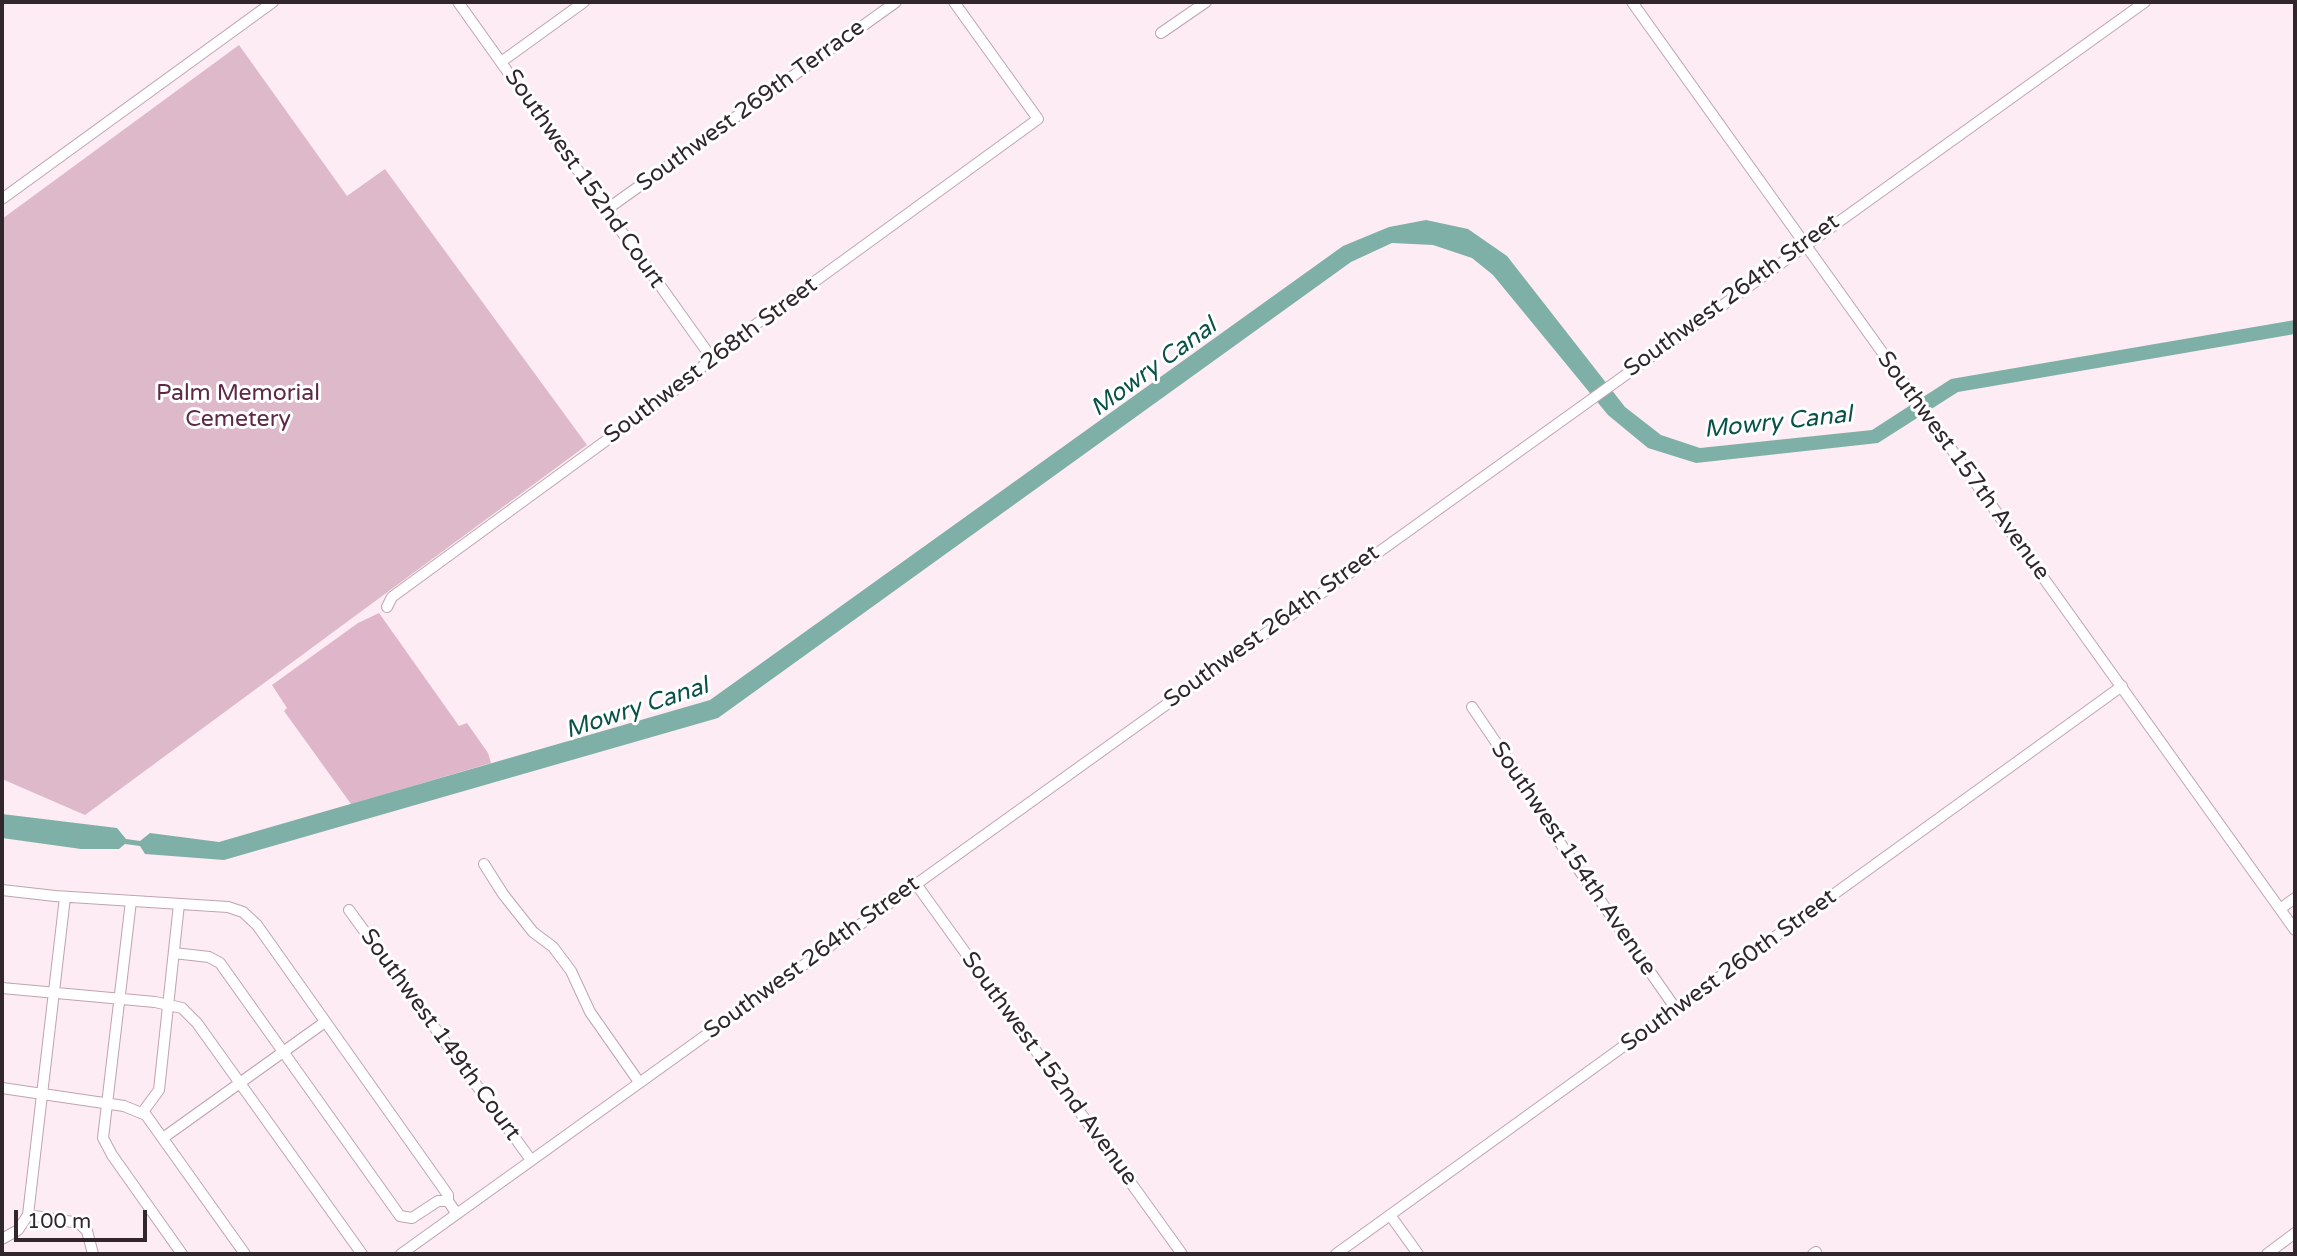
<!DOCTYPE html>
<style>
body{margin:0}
#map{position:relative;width:2297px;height:1256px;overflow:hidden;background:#fdecf4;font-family:"Varela Round",sans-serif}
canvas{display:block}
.frame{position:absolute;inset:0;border:4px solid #31262b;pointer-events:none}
.scale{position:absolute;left:14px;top:1210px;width:133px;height:32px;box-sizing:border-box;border:4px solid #31262b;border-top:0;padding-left:9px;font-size:21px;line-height:24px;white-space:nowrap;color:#31262b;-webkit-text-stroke:5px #fff;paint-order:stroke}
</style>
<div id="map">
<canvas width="2297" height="1256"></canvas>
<div class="frame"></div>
<div class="scale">100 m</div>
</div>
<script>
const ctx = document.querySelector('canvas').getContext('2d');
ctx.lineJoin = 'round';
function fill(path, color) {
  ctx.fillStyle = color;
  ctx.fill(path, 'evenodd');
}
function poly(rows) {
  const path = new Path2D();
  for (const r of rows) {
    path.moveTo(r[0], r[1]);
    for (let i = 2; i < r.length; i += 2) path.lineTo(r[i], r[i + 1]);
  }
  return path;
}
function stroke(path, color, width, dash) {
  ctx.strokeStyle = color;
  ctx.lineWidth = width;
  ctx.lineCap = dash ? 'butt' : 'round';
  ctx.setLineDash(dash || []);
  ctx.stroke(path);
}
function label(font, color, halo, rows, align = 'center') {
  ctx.font = font + ' "Varela Round",sans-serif';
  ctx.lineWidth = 6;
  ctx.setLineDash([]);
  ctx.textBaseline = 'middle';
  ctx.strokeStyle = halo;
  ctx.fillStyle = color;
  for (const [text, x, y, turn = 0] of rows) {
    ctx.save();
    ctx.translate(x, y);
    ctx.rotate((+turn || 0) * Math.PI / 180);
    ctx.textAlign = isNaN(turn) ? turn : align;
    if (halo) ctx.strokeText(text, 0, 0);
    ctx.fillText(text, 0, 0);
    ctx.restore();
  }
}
fill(poly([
 [239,45,347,196,385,169,587,445,85,815,2,779,2,219]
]), '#ddb9c9');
fill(poly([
 [379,613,459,726,467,723,488,753,491,763,351,804,284,711,287,708,272,685,358,623]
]), '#dfb5c9');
fill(poly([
 [1426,220,1468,229,1507,256,1625,407,1661,435,1700,448,1872,430,1951,379,2295,320,2295,334,1958,392,1878,443,1696,463,1648,448,1608,415,1493,275,1472,258,1433,245,1392,243,1351,262,718,718,224,860,145,854,140,846,125,844,119,849,81,849,2,838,2,814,117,828,126,839,140,841,150,833,219,842,710,700,1343,246,1389,227]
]), '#7fb0a7');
const minor = poly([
 [458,2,711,357],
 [1632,2,2295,930],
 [1161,33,1206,2],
 [501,62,584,2],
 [2,199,273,2],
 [606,210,896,2],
 [387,607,392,597,693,377,711,357,1038,119,954,2],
 [1472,707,1527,788,1556,837,1676,1009],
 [484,864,503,894,533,932,553,947,571,971,590,1012,639,1082],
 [916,884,1182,1254],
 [2,890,55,896,228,907,243,912,257,925,448,1195,448,1201,457,1214],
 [131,901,103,1138,112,1155,182,1254],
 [2280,909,2295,898],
 [349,910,531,1160],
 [174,953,209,957,220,963,400,1216,412,1218,438,1201,448,1201],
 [2,988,155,1002,182,1008,197,1023,362,1254],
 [2,1088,124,1106,146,1115,245,1254],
 [142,1113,159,1090,179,904],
 [163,1138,325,1022],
 [28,1215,79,1223,87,1231,93,1254],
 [1390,1215,1418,1254],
 [2,1239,18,1230,28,1215,65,897],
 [401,1254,2145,2],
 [1336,1254,2122,686],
 [1813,1254,1816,1252],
 [2267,1254,2295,1233]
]);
stroke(minor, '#bfa4b0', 12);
stroke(minor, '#fff', 10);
label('23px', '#31262b', '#fff', [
 ["Southwest 269th Terrace",751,106,-36],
 ["Southwest 152nd Court",584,179,55],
 ["Southwest 264th Street",1732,296,-36],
 ["Southwest 268th Street",711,361,-37],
 ["Southwest 157th Avenue",1963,466,54],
 ["Southwest 264th Street",1272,627,-36],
 ["Southwest 154th Avenue",1573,859,56],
 ["Southwest 264th Street",812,958,-36],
 ["Southwest 260th Street",1729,971,-36],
 ["Southwest 149th Court",440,1035,54],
 ["Southwest 152nd Avenue",1049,1069,54]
]);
label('23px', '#5d2945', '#fff', [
 ["Palm Memorial",238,394],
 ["Cemetery",238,420]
]);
label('italic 24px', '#095248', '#fff', [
 ["Mowry Canal",1154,368,-36],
 ["Mowry Canal",1778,423,-6],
 ["Mowry Canal",637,709,-18]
]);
</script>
